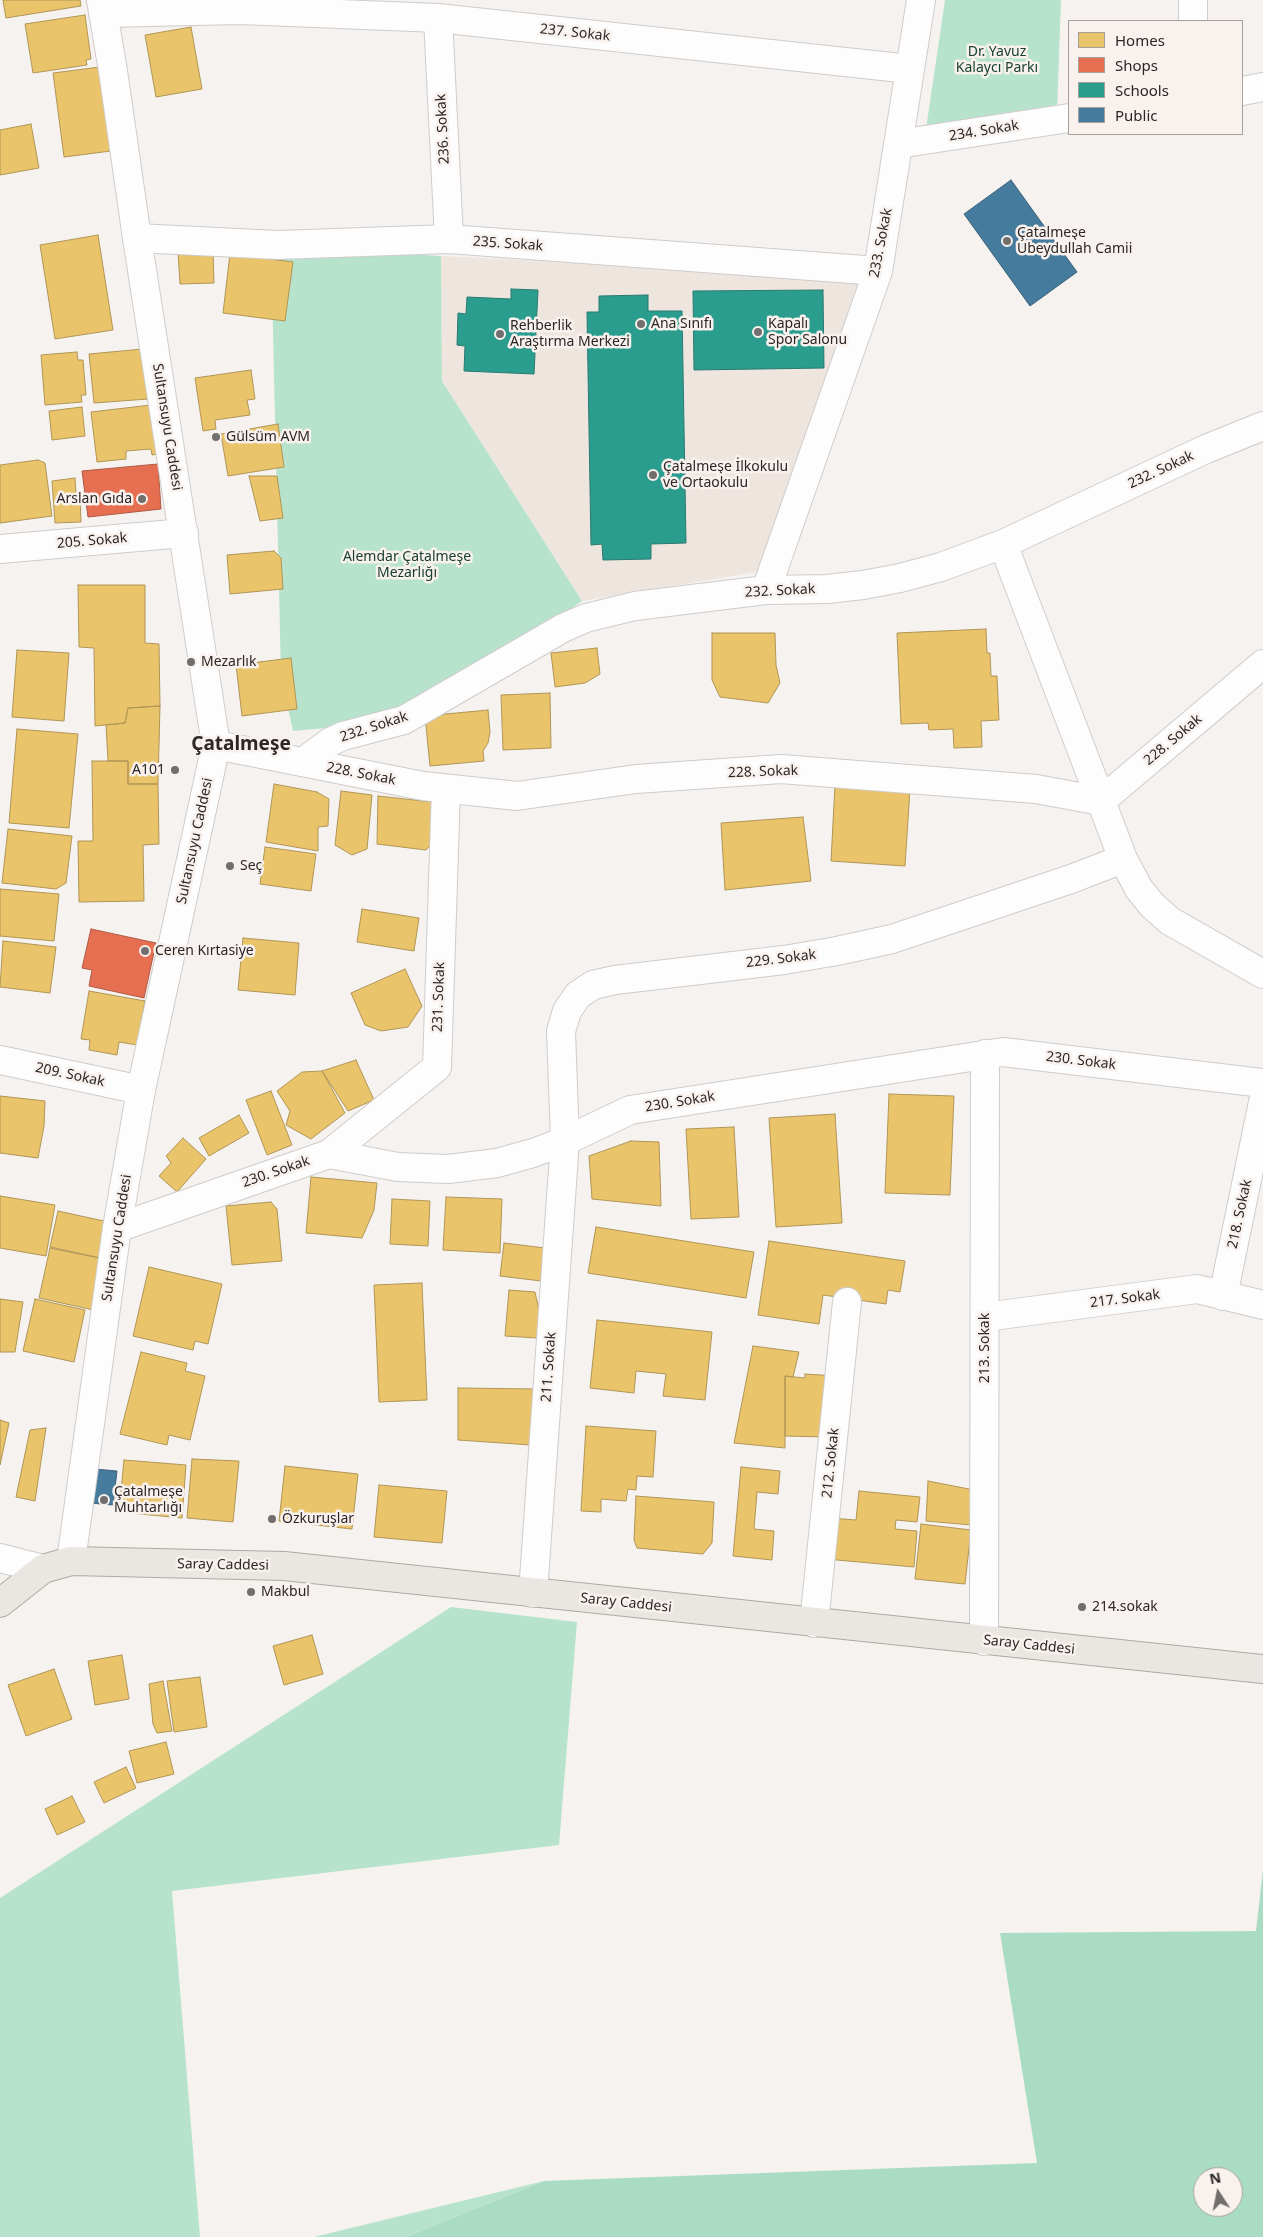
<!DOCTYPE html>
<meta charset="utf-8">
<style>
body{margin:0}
#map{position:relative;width:1263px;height:2237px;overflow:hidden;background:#f5f2f0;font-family:"Noto Sans",sans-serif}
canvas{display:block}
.legend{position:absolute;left:1068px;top:20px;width:175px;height:115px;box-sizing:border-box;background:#f8f1ed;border:1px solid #a6a09d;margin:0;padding:6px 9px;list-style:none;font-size:15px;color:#2a2726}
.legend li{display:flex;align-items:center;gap:10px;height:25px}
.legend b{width:25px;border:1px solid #a6a09d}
.north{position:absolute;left:1193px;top:2167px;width:50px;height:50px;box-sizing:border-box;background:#f8f1ed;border:1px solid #a6a09d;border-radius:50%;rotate:349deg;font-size:14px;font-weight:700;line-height:20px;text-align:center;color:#2a2726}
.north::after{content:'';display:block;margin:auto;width:18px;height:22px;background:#716e6d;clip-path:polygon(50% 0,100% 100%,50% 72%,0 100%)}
</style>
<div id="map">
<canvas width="1263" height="2237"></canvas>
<ul class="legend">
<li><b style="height:14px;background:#e9c46a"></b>Homes</li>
<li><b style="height:14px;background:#e76f51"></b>Shops</li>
<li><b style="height:14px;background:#2a9d8f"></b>Schools</li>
<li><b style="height:14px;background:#457b9d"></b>Public</li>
</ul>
<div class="north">N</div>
</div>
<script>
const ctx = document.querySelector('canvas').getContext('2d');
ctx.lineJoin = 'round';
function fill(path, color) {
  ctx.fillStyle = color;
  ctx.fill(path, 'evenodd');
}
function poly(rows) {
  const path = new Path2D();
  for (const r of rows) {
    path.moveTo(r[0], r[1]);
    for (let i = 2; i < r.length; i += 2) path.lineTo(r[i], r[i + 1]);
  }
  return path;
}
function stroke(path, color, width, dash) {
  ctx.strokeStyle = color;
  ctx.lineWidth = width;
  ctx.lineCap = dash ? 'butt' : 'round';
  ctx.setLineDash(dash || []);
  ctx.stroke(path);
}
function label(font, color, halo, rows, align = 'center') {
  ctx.font = font + ' "Noto Sans",sans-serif';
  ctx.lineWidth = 5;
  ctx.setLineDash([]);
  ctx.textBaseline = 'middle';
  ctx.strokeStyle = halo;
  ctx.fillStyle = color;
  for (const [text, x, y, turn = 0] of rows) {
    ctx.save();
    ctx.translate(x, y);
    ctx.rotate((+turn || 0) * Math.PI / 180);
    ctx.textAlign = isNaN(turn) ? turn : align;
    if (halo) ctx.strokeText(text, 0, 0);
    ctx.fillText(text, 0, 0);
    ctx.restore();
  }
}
fill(poly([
 [441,256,869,277,774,569,582,601,442,381]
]), '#eee5df');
fill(poly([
 [945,0,1061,0,1057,112,926,129],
 [271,246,441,256,442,381,582,601,406,721,293,731,281,676],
 [451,1607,577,1622,559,1845,172,1891,200,2237,0,2237,0,1898],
 [544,2181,406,2237,314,2237]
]), '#b7e3cd');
fill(poly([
 [1263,1870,1263,2237,406,2237,544,2181,1037,2163,1000,1933,1256,1931],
 [1203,2177,1233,2177,1233,2207,1203,2207]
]), '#aadcc4');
const homes = poly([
 [3,0,80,0,81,6,6,18,3,0],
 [85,15,91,59,86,60,87,65,33,73,25,24,85,15],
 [191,27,202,89,156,97,145,35,191,27],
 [100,67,111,151,64,157,53,73,100,67],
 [31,124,39,168,0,175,0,130,31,124],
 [98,235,113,330,55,339,40,245,98,235],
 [213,251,214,283,180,284,178,252,213,251],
 [230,254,293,262,285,321,223,313,230,254],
 [143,349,148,399,94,403,89,354,143,349],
 [77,352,78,360,83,360,86,395,81,395,82,402,45,405,41,355,77,352],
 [251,370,255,399,247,400,250,415,215,420,216,429,203,431,195,378,251,370],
 [151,405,157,454,152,455,151,449,126,451,126,459,97,462,91,412,151,405],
 [82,407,85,436,52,440,49,411,82,407],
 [278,424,284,467,228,476,221,434,278,424],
 [38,460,45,463,52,516,0,523,0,465,38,460],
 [249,476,277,476,283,518,260,521,249,476],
 [75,478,76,494,80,496,81,522,55,523,52,481,75,478],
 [274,551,281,558,283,589,230,594,227,555,274,551],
 [78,585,145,585,145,643,159,644,160,706,128,708,125,723,95,726,94,648,79,647,78,585],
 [986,629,987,653,990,653,991,676,997,676,999,720,981,721,982,747,954,748,953,729,929,730,928,723,901,724,897,633,986,629],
 [712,633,775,633,776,665,780,683,768,703,720,697,712,680,712,633],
 [597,648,600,674,585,683,555,687,551,653,597,648],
 [17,650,69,653,64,721,12,717,17,650],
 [291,658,297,709,242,716,236,665,291,658],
 [550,693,551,748,503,750,501,695,550,693],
 [160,706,158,784,128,784,128,761,108,761,106,725,125,723,128,708,160,706],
 [488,710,490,732,488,743,483,751,484,761,430,766,425,716,488,710],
 [17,729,78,734,69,828,9,823,17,729],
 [92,761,128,761,128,784,158,784,159,844,143,845,144,901,79,902,78,841,93,841,92,761],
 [274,784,317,792,329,799,328,826,318,827,318,851,266,842,274,784],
 [835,785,910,789,905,866,831,861,835,785],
 [341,791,372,795,367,849,352,855,335,845,341,791],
 [378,796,432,802,430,846,426,850,377,844,378,796],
 [803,817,811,881,725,890,721,823,803,817],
 [8,829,72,836,66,883,56,889,2,883,8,829],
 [265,847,316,854,311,891,260,884,265,847],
 [0,889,59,894,54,941,0,936,0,889],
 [362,909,419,918,414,951,357,942,362,909],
 [243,938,299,943,295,995,238,990,243,938],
 [3,941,56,947,50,993,0,987,3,941],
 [405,969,422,1006,408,1027,381,1031,365,1025,351,993,405,969],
 [89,991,145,1001,137,1045,119,1042,117,1055,89,1050,90,1040,81,1039,89,991],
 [356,1060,374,1100,348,1111,322,1071,356,1060],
 [322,1071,345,1113,311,1139,286,1125,290,1111,277,1091,302,1072,322,1071],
 [271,1091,292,1145,267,1155,246,1100,271,1091],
 [889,1094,954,1096,950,1195,885,1193,889,1094],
 [0,1096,45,1101,44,1126,38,1158,0,1153,0,1096],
 [835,1114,842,1223,776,1227,769,1118,835,1114],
 [239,1115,249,1133,209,1156,199,1138,239,1115],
 [734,1127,739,1217,691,1219,686,1129,734,1127],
 [183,1138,206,1159,177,1192,159,1176,171,1163,166,1156,183,1138],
 [631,1141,659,1142,661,1206,592,1199,589,1156,631,1141],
 [311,1177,377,1183,374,1210,362,1238,306,1233,311,1177],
 [0,1196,55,1205,46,1256,0,1248,0,1196],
 [446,1197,502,1199,500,1253,443,1250,446,1197],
 [392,1199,430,1201,428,1246,390,1244,392,1199],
 [271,1202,277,1209,282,1261,232,1265,226,1206,271,1202],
 [58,1211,113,1223,105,1259,50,1247,58,1211],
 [596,1227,754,1252,746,1298,588,1273,596,1227],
 [769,1241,905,1261,900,1292,888,1290,886,1304,823,1295,819,1324,758,1315,769,1241],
 [504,1243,545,1248,541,1281,500,1276,504,1243],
 [50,1248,109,1260,98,1311,39,1298,50,1248],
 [149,1267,222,1284,208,1344,195,1341,193,1350,133,1336,149,1267],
 [422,1283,427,1400,379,1402,374,1285,422,1283],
 [509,1290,535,1292,539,1310,537,1338,505,1336,509,1290],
 [0,1299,23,1302,15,1352,0,1352,0,1299],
 [35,1299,85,1310,74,1362,23,1351,35,1299],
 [597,1320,712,1332,705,1400,663,1396,666,1374,636,1371,634,1393,590,1388,597,1320],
 [753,1346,799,1352,793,1377,785,1376,785,1448,734,1443,753,1346],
 [141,1352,187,1363,185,1371,205,1376,190,1440,169,1435,167,1445,120,1434,141,1352],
 [805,1374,836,1376,829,1437,785,1436,785,1376,805,1378,805,1374],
 [458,1388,535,1389,531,1445,458,1440,458,1388],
 [0,1420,9,1423,0,1465,0,1420],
 [586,1426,656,1431,653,1477,637,1476,636,1490,628,1489,626,1501,601,1499,601,1512,581,1511,586,1426],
 [46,1428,35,1501,16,1497,30,1430,46,1428],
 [192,1459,239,1461,233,1522,187,1518,192,1459],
 [124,1460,186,1465,182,1518,119,1512,124,1460],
 [285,1466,358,1474,352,1529,279,1521,285,1466],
 [741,1467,780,1471,778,1494,757,1492,754,1529,774,1531,772,1560,733,1556,741,1467],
 [928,1481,974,1490,971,1525,926,1521,928,1481],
 [379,1485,447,1491,442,1543,374,1537,379,1485],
 [859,1491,920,1497,917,1522,896,1520,895,1529,917,1531,914,1567,826,1559,830,1518,856,1520,859,1491],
 [636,1496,714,1502,712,1543,703,1554,637,1548,634,1540,636,1496],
 [921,1524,971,1530,965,1584,915,1579,921,1524],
 [312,1635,323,1674,284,1685,273,1646,312,1635],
 [122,1655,129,1699,95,1705,88,1661,122,1655],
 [54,1669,72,1719,26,1736,8,1685,54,1669],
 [200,1677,207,1727,174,1732,167,1681,200,1677],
 [163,1681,172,1731,157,1733,153,1724,149,1684,163,1681],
 [166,1742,174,1774,137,1783,129,1751,166,1742],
 [126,1767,136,1788,104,1803,94,1782,126,1767],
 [72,1796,85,1822,57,1835,45,1809,72,1796]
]);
fill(homes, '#e9c46a');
stroke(homes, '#b09556', 1);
const shops = poly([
 [158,464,161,509,88,517,82,471,158,464],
 [91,929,156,943,144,998,89,986,92,970,82,968,91,929]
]);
fill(shops, '#e76f51');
stroke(shops, '#ae5944', 1);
const schools = poly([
 [511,289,538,290,534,374,464,371,465,346,457,345,458,313,466,314,467,297,511,299,511,289],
 [823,290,824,368,694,370,693,291,823,290],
 [648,295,648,311,682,311,686,543,651,544,651,559,603,560,602,544,591,545,587,312,599,312,599,296,648,295]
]);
fill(schools, '#2a9d8f');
stroke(schools, '#2a7a70', 1);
const public = poly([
 [1011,180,1077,272,1030,306,964,214,1011,180],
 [94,1469,117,1471,113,1505,90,1503,94,1469]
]);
fill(public, '#457b9d');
stroke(public, '#3d6279', 1);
const minor = poly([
 [1193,0,1193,21],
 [240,10,438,18,910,69],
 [103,13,240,10,239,0],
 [438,18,449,239],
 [1242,91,1263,87],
 [898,144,1069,118],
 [137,238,278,245,449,239,878,271],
 [1003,544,1101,801,1123,859,1139,889,1152,905,1170,921,1263,974],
 [0,549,184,533],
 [766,590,878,271,921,0],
 [216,745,423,786,517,796,636,779,781,769,1036,789,1101,801,1263,664],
 [303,762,330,742,343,736,404,720,563,628,586,618,635,606,766,590,827,589,863,585,900,578,941,567,1003,544,1206,449,1263,426],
 [0,1060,141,1090],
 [329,1154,437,1067,446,789],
 [117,1228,329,1154,398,1167,448,1169,497,1163,533,1153,565,1141,630,1110,1003,1052,1263,1083],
 [1223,1296,1263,1102],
 [985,1317,1197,1289,1263,1305],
 [0,1558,43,1569],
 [533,1593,565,1141,561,1031,567,1011,578,995,593,985,615,980,784,960,837,951,892,939,1071,879,1123,859],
 [814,1623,847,1302],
 [984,1641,985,1054]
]);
const tertiary = poly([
 [71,1561,117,1228,141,1090,216,745,137,238,113,71,101,0]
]);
const primary = poly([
 [0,1603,43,1569,71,1561,284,1566,1263,1669]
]);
stroke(minor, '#cfcccb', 30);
stroke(tertiary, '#cfcccb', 30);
stroke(primary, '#afaa9f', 30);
stroke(minor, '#fefdfd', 28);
stroke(tertiary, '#fefdfd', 28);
stroke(primary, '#eae7e2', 28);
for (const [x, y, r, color] of [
 [1007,241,5,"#716e6d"],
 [641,324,5,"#716e6d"],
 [758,332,5,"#716e6d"],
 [500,334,5,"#716e6d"],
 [216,437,5,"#716e6d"],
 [653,475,5,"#716e6d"],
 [142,499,5,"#716e6d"],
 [191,662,5,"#716e6d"],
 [175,770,5,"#716e6d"],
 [230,866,5,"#716e6d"],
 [145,951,5,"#716e6d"],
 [104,1500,5,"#716e6d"],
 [272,1519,5,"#716e6d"],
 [251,1592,5,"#716e6d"],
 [1082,1607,5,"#716e6d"]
]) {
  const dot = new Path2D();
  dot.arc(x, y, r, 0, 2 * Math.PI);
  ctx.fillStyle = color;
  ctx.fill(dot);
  stroke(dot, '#f8f1ed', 2);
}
label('14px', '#2a2726', '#f8f1ed', [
 ["237. Sokak",575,33,6],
 ["236. Sokak",443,129,-93],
 ["234. Sokak",984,131,-9],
 ["233. Sokak",881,243,-79],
 ["235. Sokak",508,244,4],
 ["Sultansuyu Caddesi",167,427,81],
 ["232. Sokak",1161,470,-25],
 ["205. Sokak",92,541,-5],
 ["232. Sokak",780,591,-3],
 ["232. Sokak",374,727,-18],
 ["228. Sokak",1173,740,-40],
 ["228. Sokak",763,772,-2],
 ["228. Sokak",361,774,11],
 ["Sultansuyu Caddesi",195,841,-78],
 ["229. Sokak",781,959,-7],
 ["231. Sokak",439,997,-88],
 ["230. Sokak",1081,1061,7],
 ["209. Sokak",70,1075,12],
 ["230. Sokak",680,1102,-9],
 ["230. Sokak",276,1172,-19],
 ["218. Sokak",1240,1214,-78],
 ["Sultansuyu Caddesi",117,1238,-81],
 ["217. Sokak",1125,1299,-7],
 ["213. Sokak",985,1348,-90],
 ["211. Sokak",549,1367,-86],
 ["212. Sokak",831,1463,-84],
 ["Saray Caddesi",223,1565,1],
 ["Saray Caddesi",626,1603,6],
 ["Saray Caddesi",1029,1645,6]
]);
label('14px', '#18402f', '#f8f1ed', [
 ["Dr. Yavuz",997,52],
 ["Kalaycı Parkı",997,68],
 ["Alemdar Çatalmeşe",407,557],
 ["Mezarlığı",407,573]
]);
label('14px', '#2a2726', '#f8f1ed', [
 ["Çatalmeşe",1017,233],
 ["Ubeydullah Camii",1017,249],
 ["Ana Sınıfı",651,324],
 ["Kapalı",768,324],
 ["Spor Salonu",768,340],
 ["Rehberlik",510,326],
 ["Araştırma Merkezi",510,342],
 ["Gülsüm AVM",226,437],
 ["Çatalmeşe İlkokulu",663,467],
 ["ve Ortaokulu",663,483],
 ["Arslan Gıda",132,499,"right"],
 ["Mezarlık",201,662],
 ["A101",165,770,"right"],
 ["Seç",240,866],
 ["Ceren Kırtasiye",155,951],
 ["Çatalmeşe",114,1492],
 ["Muhtarlığı",114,1508],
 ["Özkuruşlar",282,1519],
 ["Makbul",261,1592],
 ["214.sokak",1092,1607]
], 'left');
label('bold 19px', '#2a2726', '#f8f1ed', [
 ["Çatalmeşe",241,745]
]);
</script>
